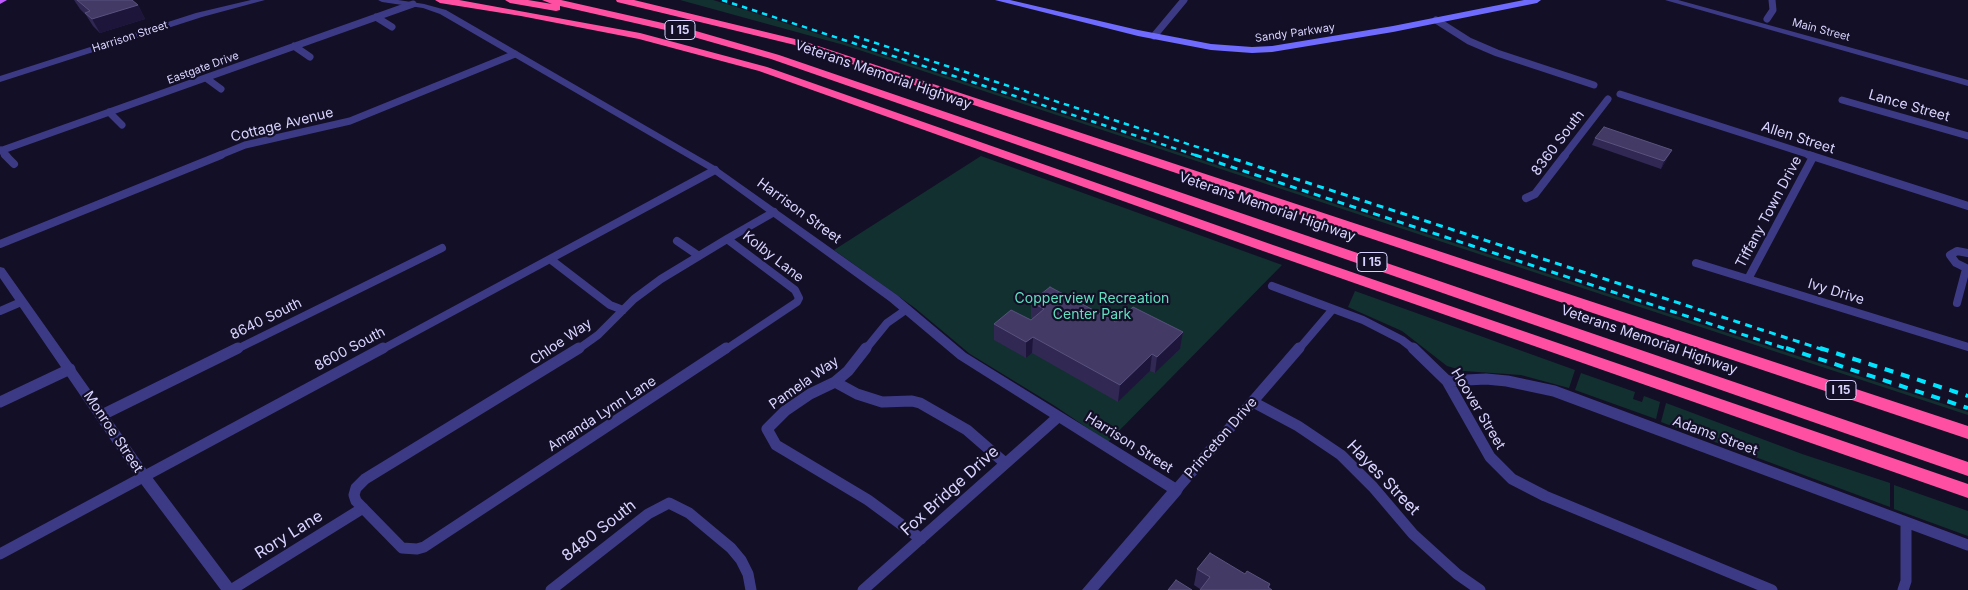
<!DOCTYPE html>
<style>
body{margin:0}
canvas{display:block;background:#130f26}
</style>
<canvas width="1968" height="590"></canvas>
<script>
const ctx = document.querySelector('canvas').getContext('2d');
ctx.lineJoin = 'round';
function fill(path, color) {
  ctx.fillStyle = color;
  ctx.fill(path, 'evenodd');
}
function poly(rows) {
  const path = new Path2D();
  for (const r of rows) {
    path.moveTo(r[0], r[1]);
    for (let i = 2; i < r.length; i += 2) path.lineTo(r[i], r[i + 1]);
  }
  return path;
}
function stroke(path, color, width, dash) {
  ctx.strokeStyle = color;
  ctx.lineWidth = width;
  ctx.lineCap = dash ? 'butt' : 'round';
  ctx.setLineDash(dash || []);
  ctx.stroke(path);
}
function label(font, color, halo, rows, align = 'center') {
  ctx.font = font + ' Inter,sans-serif';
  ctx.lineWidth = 4.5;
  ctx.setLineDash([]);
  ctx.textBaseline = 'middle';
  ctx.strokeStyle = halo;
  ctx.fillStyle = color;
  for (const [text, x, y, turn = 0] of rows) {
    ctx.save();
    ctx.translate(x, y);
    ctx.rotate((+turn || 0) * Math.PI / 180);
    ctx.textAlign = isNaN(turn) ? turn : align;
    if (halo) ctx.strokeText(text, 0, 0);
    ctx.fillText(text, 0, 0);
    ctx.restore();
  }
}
fill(poly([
 [680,0,713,0,736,7,1968,412,1968,415,844,45],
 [981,156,1282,265,1108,442,1055,406,970,354,915,308,834,250],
 [1355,291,1575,370,1569,388,1521,375,1464,371,1447,366,1402,331,1348,307],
 [1581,373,1635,392,1633,399,1642,402,1644,396,1660,402,1656,419,1575,390],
 [1666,403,1802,454,1890,483,1890,507,1661,422],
 [1894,485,1968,511,1968,536,1894,509]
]), '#12302f');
stroke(poly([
 [376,17,392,27],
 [1767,19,1773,10,1772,0],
 [1436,20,1469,41,1497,53,1594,85],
 [1154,36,1184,0],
 [294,46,310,57],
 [206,78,221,89],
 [1620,94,1813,156],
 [1842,100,1968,136],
 [109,112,122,125],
 [1,150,7,156],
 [0,151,413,4],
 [218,156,245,145,350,121,515,54],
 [1564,156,1608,99]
]), '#3d3a85', 7);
stroke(poly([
 [5,155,14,164],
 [1809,155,1968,206],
 [1526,198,1535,194,1565,155],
 [727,239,774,212],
 [677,241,699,256],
 [0,244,221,155],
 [1968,253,1957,251,1950,255,1956,263,1968,269],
 [550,259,610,305,623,310],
 [1696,263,1968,347],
 [1748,279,1813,157],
 [1272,286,1363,320,1402,340,1415,350],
 [1957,303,1966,269],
 [0,311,21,302],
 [235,350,442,248],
 [381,350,715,170],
 [577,350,598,335,634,299,661,279,727,239],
 [725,350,797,302,799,298,795,290,727,239],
 [865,350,887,323,907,309],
 [1298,350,1333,309]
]), '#3d3a85', 8);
stroke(poly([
 [579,348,365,479,356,488,354,495,356,501,402,548,417,549,424,547,726,348],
 [866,348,848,371,835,382,810,394,785,411,767,429,776,445,868,500,921,539],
 [1413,348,1447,381,1490,457,1512,479,1545,496,1772,590],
 [1447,381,1486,379,1507,381,1554,391,1968,545],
 [835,382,857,394,882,402,912,401,920,403,967,430,1005,463],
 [0,402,70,369],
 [1253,402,1298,426,1341,455,1373,487,1413,534,1457,574,1480,590],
 [102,415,238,348],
 [1176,490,1299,348],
 [0,554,383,348],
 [231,590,363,508],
 [551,590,648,514,669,503,689,513,731,548,741,560,748,574,751,590],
 [863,590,1058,417],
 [1903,590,1906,581,1906,522]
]), '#3d3a85', 11);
fill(poly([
 [251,0,265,0,202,17,0,82,0,76,196,13,251,0],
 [378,0,398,0,424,4,446,10,715,166,897,295,966,353,1181,486,1183,490,1181,494,1098,590,1082,590,1167,491,958,359,889,301,709,170,440,14,423,8,382,2,378,0],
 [1665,0,1678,0,1968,80,1968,86,1665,0],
 [0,267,4,268,149,473,237,590,221,590,139,481,0,278,0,267]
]), '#3d3a85');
fill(poly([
 [995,0,1010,0,1138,30,1211,44,1252,47,1272,46,1393,26,1524,0,1541,0,1537,3,1393,32,1272,52,1252,53,1211,50,1138,36,995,0]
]), '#6f6bff');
fill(poly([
 [0,0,7,0,0,4,0,0]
]), '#c25bff');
fill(poly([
 [435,0,459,0,640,33,767,67,1273,245,1968,484,1968,498,1263,251,759,71,639,39,521,16,440,3,435,0],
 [505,0,528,0,552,4,542,0,561,0,689,29,779,55,1968,462,1968,476,771,59,683,34,560,6,560,10,556,11,510,3,505,0],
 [616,0,634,0,803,41,1968,426,1968,439,795,45,617,2,616,0]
]), '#ff4fa3');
stroke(poly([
 [722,0,1198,156],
 [854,36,1225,156]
]), '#00e5ff', 2.5, [5.5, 5]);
stroke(poly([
 [1195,155,1790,350],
 [1222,155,1824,350]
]), '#00e5ff', 3, [7, 5.5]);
stroke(poly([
 [1786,348,1968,408],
 [1820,348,1968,396]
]), '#00e5ff', 4, [9, 8]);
fill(poly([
 [74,0,132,0,138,5,145,19,100,33,93,26,86,15,80,9],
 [1595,138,1672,150,1661,169,1592,145],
 [1031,302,1116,322,1183,332,1180,349,1155,373,1150,371,1118,402,1032,353,1026,358,994,340,994,324,1031,320,1032,319,1031,318],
 [1197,569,1245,574,1270,584,1269,588,1200,589,1194,585]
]), '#312854');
fill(poly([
 [138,5,145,19,100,33,92,19],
 [1672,150,1668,157,1661,169,1664,161],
 [1183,332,1180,349,1155,373,1157,357],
 [1033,337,1032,353,1026,358,1026,342],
 [1152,354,1150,371,1118,402,1120,385]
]), '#1d163a');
const building = poly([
 [77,0,132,0,138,5,92,19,85,13,90,11,77,0],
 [1604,127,1672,150,1664,161,1595,138,1604,127],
 [1050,287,1116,322,1133,307,1183,332,1157,357,1152,354,1120,385,1033,337,1026,342,994,324,1011,310,1031,320,1044,309,1031,302,1050,287],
 [1210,553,1245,574,1247,571,1270,584,1268,587,1272,590,1200,590,1210,577,1197,569,1210,553],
 [1176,580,1192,590,1168,590,1176,580]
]);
fill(building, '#433a66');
stroke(building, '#5a527e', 1);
label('11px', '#d9d4ff', '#130f26', [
 ["Main Street",1821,30,15],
 ["Sandy Parkway",1295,33,-8],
 ["Harrison Street",130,37,-18],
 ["Eastgate Drive",203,68,-20]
]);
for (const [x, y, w] of [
 [680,30,30],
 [1372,262,30],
 [1841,390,30]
]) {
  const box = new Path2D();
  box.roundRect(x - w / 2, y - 9.5, w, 19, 4);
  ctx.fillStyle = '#130f26';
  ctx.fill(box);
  stroke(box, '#d9d4ff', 1);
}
label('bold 12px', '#d9d4ff', null, [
 ["I 15",680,30],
 ["I 15",1372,262],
 ["I 15",1841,390]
]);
label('14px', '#d9d4ff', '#130f26', [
 ["Veterans Memorial Highway",883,75,19],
 ["Lance Street",1909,106,16],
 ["Cottage Avenue",282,125,-14],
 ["Allen Street",1798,138,18],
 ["8360 South",1558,143,-53],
 ["Veterans Memorial Highway",1267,207,19],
 ["Harrison Street",799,211,36],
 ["Tiffany Town Drive",1769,212,-62],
 ["Kolby Lane",773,257,38],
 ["Ivy Drive",1836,292,17],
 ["8640 South",266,319,-26],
 ["Veterans Memorial Highway",1649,340,19],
 ["Chloe Way",561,342,-34],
 ["8600 South",350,349,-28],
 ["Pamela Way",804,383,-35],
 ["Hoover Street",1478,409,59],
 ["Amanda Lynn Lane",602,414,-33],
 ["Monroe Street",113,432,56],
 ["Adams Street",1715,436,20],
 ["Princeton Drive",1221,438,-49],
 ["Harrison Street",1129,443,32]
]);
label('14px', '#5fe0c0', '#130f26', [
 ["Copperview Recreation",1092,299],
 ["Center Park",1092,315]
]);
label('16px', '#d9d4ff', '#130f26', [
 ["Hayes Street",1383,478,46],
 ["Fox Bridge Drive",950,491,-42],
 ["8480 South",599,531,-38],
 ["Rory Lane",289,535,-32]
]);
</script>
